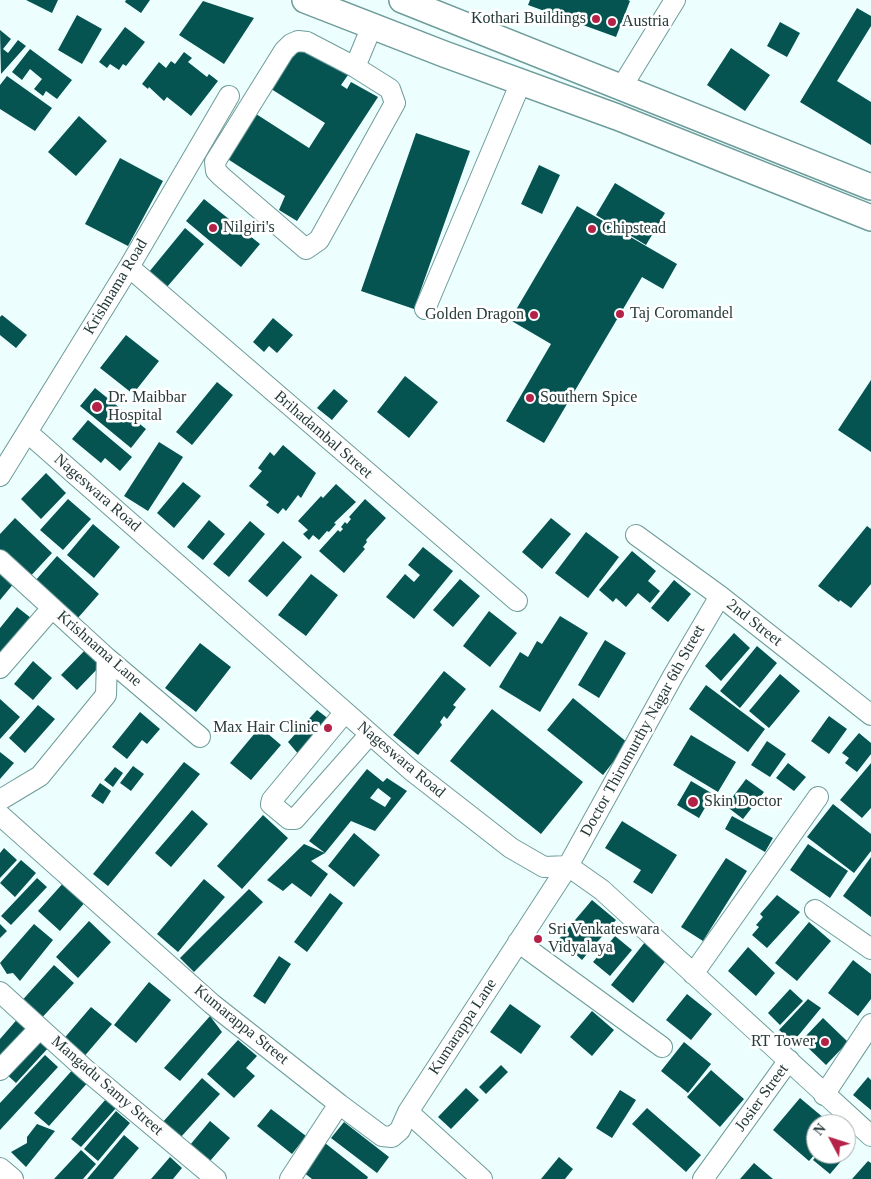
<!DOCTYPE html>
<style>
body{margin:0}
#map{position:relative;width:871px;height:1179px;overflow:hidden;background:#ecfffe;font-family:"Times New Roman",serif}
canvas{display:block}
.north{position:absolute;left:806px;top:1114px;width:50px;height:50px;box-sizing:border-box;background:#fff;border:1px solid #a8b0b0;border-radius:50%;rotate:310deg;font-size:14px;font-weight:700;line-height:20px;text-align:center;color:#263a39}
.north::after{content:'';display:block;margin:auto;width:18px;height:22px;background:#b42248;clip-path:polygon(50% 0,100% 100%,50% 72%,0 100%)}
</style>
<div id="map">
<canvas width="871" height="1179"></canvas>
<div class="north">N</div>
</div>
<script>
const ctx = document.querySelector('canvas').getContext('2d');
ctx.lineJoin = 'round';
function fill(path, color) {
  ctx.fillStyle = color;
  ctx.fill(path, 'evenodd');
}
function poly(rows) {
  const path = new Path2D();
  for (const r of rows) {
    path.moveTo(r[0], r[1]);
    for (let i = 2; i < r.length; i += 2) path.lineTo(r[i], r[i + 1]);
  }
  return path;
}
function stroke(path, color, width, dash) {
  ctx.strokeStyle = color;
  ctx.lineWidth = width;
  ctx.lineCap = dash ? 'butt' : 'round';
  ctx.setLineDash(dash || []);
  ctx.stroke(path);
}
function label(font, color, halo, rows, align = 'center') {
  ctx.font = font + ' "Times New Roman",serif';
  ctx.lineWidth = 5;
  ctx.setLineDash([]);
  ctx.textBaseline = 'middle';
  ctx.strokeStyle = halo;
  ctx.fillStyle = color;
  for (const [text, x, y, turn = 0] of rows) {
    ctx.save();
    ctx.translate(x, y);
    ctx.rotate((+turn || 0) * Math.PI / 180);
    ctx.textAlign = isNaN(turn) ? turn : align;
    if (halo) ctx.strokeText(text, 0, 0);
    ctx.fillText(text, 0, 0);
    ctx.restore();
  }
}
fill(poly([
 [26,0,58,0,52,13],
 [126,0,150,0,141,13,125,2],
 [530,0,628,0,630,1,616,37,528,5],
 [203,1,254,18,224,64,179,35],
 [857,8,871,16,871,26,837,81,871,102,871,145,800,102],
 [77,15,102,29,82,64,58,50],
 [780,22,800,33,787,57,767,46],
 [125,27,145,42,126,66,123,64,119,70,110,64,107,68,99,62],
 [0,30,11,39,3,49,8,53,18,40,26,46,1,74],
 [303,45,348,75,341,85,347,89,351,82,378,97,297,221,279,210,285,196,223,156,253,112,309,148,325,123,268,87,292,49,298,52],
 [731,48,770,75,745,111,707,85],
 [30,49,72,80,57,99,46,91,43,96,34,89,42,79,30,69,22,80,12,72],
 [184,52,192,58,188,62,207,77,209,74,218,81,191,116,167,97,164,101,149,87,148,89,142,84,159,62,166,68,171,61,175,64],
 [7,76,52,108,35,131,0,109,0,85],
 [79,116,107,141,76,176,48,152],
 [416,133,470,151,414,309,361,291],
 [120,158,163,181,128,246,85,224],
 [539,165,560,175,542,214,521,204],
 [615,183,665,213,646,245,596,215],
 [204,199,260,244,241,267,186,221],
 [577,206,677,264,663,289,642,277,544,443,506,421,551,344,510,320],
 [185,228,204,244,167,287,149,272],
 [2,315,27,335,16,348,0,335,0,317],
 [273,318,293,335,277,353,269,346,264,352,253,342],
 [126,335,159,361,133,394,100,368],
 [405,376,438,402,409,438,377,412],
 [871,380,871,452,838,430],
 [217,382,233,395,192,445,176,432],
 [95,388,146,429,131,448,80,406],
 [334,389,348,401,332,420,317,408],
 [88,420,132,457,120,471,105,458,101,463,72,439],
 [159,442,183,457,148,511,124,496],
 [283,445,316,473,301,498,298,495,286,511,283,508,278,514,266,505,269,502,249,486,262,471,258,468,270,452,274,456],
 [46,473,66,493,41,519,21,499],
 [183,482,201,496,174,528,157,513],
 [336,484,356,502,334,523,336,524,329,532,327,531,319,540,313,535,309,540,303,534,308,530,298,521,321,496,323,498],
 [68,499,91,519,63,550,40,530],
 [365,499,386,518,366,540,367,542,363,547,365,549,344,573,319,551,338,530,340,532,343,529,341,527,345,522,347,524,351,519,349,517],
 [15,518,52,553,27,580,0,555,0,534],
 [551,518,571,534,542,569,522,552],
 [209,520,225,534,203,560,187,547],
 [250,521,265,534,229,577,213,564],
 [93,524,120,547,94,578,67,555],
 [867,526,871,529,871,584,851,608,840,600,839,602,818,586],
 [586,532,619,557,588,598,555,573],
 [283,541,302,557,267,597,248,581],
 [423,547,453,571,414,619,386,597,405,574,414,582,420,575,408,565],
 [632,551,656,571,648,581,660,591,650,603,638,593,626,607,616,598,613,602,599,590],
 [57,556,99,594,77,619,35,581],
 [0,570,15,582,0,600],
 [311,574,338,595,306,636,278,615],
 [460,579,480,596,453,627,433,610],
 [674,580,691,594,668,622,651,608],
 [17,607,31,618,0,656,0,628],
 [489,611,517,633,490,667,463,646],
 [560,616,588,633,540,712,499,687,520,652,528,657,537,641,542,644],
 [734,633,750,648,721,681,705,666],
 [605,640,626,653,599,698,578,685],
 [200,643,231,667,196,712,165,688],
 [757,646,777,663,740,708,720,691],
 [87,648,103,663,77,690,61,675],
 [33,661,52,678,33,700,14,684],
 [444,671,466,689,453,705,456,707,447,719,444,716,440,722,442,725,418,755,393,735],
 [780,674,800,691,769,728,749,711],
 [706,685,765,729,748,752,689,709],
 [573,698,628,743,603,775,547,730],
 [0,699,20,717,0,739],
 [38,705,55,719,25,753,9,738],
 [492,709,583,782,541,834,450,761],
 [317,710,334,723,300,756,288,742],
 [140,712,160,729,147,744,142,740,127,759,112,747],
 [829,716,847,729,829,754,811,741],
 [260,727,281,745,251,780,230,763],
 [859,733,871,743,871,754,857,772,845,763,849,758,842,753],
 [691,735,736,762,718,792,673,765],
 [767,741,786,754,770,777,751,765],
 [0,752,14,763,0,779],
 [184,762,200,774,108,886,93,874],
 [788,763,806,777,794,791,776,778],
 [871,763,871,808,862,818,840,800],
 [133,766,144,774,131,791,120,783],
 [115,767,123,773,113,787,104,780],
 [367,769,383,782,387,778,407,791,375,831,351,821,325,853,311,861,328,874,311,897,292,883,283,891,267,880,304,844,325,853,309,841],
 [378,788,391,798,385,807,370,798],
 [746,779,764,792,743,819,726,806],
 [691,781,713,794,699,818,677,805],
 [100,783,111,791,103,804,91,796],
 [833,804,871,834,871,851,854,873,807,837],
 [192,810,208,824,171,867,155,853],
 [263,815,288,838,242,889,217,866],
 [732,816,773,838,765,852,725,829],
 [622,821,677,855,652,894,633,882,641,870,605,848],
 [354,833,380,855,354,887,328,866],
 [808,844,848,871,830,898,790,870],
 [4,848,17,860,0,878,0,853],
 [871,857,871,917,843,896],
 [726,858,747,871,703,941,681,927],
 [21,860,36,873,15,897,0,883],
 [37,878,47,887,11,925,1,916],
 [204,879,225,897,178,952,157,934],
 [65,881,87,900,60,931,38,911],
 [249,889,263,902,194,972,180,958],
 [330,893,343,903,307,952,294,942],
 [777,895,800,912,767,948,752,935,759,927,756,925,763,917,760,914],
 [592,900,616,920,582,960,559,939],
 [89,921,111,942,78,978,56,957],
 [809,922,831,941,797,981,775,963],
 [0,924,7,931,0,938],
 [34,924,53,940,20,981,13,973,7,974,0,963],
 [615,936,632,950,610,976,593,962],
 [645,942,667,959,633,1003,611,985],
 [748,947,775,973,756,996,728,971],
 [279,956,291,964,265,1004,253,996],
 [853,960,871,974,871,999,858,1016,828,993],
 [54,965,74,983,37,1023,18,1005],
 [149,982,171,1000,136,1043,114,1025],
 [790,989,803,1001,780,1025,768,1013],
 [687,994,712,1014,691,1040,666,1020],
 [808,999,821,1008,793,1042,779,1030],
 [510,1004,541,1026,521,1054,490,1032],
 [91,1007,112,1024,82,1059,61,1042],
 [592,1011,614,1030,592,1056,570,1037],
 [20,1016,32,1026,0,1062,0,1039],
 [210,1016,222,1032,180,1081,164,1068],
 [823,1018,848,1042,826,1065,801,1041],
 [35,1035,49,1047,16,1083,3,1071],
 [238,1040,257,1056,246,1068,255,1076,234,1098,207,1074],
 [684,1042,711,1064,688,1093,661,1071],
 [45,1055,58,1067,0,1130,0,1103],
 [501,1065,508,1072,486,1094,479,1087],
 [75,1067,90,1080,49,1126,34,1113],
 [711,1070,744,1099,720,1127,687,1097],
 [868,1077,871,1080,871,1110,853,1095],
 [202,1078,220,1094,180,1138,162,1123],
 [466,1088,479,1100,451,1129,438,1117],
 [620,1090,636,1100,612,1138,596,1128],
 [800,1098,831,1124,816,1124,816,1153,809,1161,773,1130],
 [106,1099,116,1108,81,1147,71,1139],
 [647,1108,701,1155,686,1172,632,1124],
 [271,1109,306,1136,292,1154,257,1126],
 [116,1111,130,1123,98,1161,84,1149],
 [210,1121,230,1138,210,1161,190,1145],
 [344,1122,389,1157,377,1173,331,1138],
 [37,1124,55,1131,26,1167,11,1152,27,1143,27,1137],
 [124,1135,139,1148,113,1179,87,1179],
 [846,1141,853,1147,830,1174,813,1160,818,1154,846,1154],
 [325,1143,368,1177,367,1179,312,1179,303,1172],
 [81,1150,96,1164,83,1179,54,1179],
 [170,1157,182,1168,173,1179,151,1179],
 [559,1157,573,1169,565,1179,541,1179],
 [868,1161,871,1163,871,1179,852,1179],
 [754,1163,773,1179,740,1179]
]), '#065452');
const minor = poly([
 [298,41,307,42,355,67,390,89,395,103,319,240,306,249,222,177,216,171,215,162,284,51,291,44,298,41],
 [355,67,372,26],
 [621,88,675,0],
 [129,267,517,601],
 [425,309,521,82],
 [27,432,411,770,511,848,544,867,568,866,602,890,871,1136],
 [0,476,129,267,229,96],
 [636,535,720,596,871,715],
 [0,560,107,658,200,737],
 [0,668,52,608],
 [345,712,272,800,271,804,289,819,295,819,370,734],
 [0,800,40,776,106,695,107,658],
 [0,815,212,1004,339,1104,382,1136,392,1137,400,1130,408,1112,568,866,673,676,720,596],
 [815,910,871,949],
 [518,942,662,1047],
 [693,974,818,797],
 [0,992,86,1070,216,1179],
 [0,1070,40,1028],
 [824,1095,871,1024],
 [408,1112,482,1179],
 [0,1168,13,1179],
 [290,1179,339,1104],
 [703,1179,789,1060]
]);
const major = poly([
 [305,0,444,54,617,117,871,218],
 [402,0,871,187]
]);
stroke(minor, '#6e9c9a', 22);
stroke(major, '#6e9c9a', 28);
stroke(minor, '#fff', 20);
stroke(major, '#fff', 25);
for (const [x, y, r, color] of [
 [596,19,5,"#b42248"],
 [612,22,5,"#b42248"],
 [213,228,5,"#b42248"],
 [592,229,5,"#b42248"],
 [620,314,5,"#b42248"],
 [534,315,5,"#b42248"],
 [530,398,5,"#b42248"],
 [97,407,6,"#b42248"],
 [328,728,5,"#b42248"],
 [693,802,6,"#b42248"],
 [538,939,5,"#b42248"],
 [825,1042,5,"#b42248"]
]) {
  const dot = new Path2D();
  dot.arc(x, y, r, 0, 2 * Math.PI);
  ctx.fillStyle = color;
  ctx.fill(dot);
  stroke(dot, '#fff', 2);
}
label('16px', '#263a39', '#fff', [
 ["Kothari Buildings",586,19,"right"],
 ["Austria",622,22],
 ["Nilgiri's",223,228],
 ["Chipstead",602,229],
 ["Taj Coromandel",630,314],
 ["Golden Dragon",524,315,"right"],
 ["Dr. Maibbar",108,398],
 ["Hospital",108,416],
 ["Southern Spice",540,398],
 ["Max Hair Clinic",318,728,"right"],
 ["Skin Doctor",704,802],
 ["Sri Venkateswara",548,930],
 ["Vidyalaya",548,948],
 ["RT Tower",815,1042,"right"]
], 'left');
label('16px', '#263a39', '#fff', [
 ["Krishnama Road",116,287,-59],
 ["Brihadambal Street",323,435,41],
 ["Nageswara Road",97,493,41],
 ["2nd Street",754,623,38],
 ["Krishnama Lane",99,649,41],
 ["Doctor Thirumurthy Nagar 6th Street",643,731,-61],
 ["Nageswara Road",401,760,40],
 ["Kumarappa Street",241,1025,39],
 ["Kumarappa Lane",463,1027,-57],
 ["Mangadu Samy Street",107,1086,41],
 ["Josier Street",762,1098,-54]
]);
</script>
